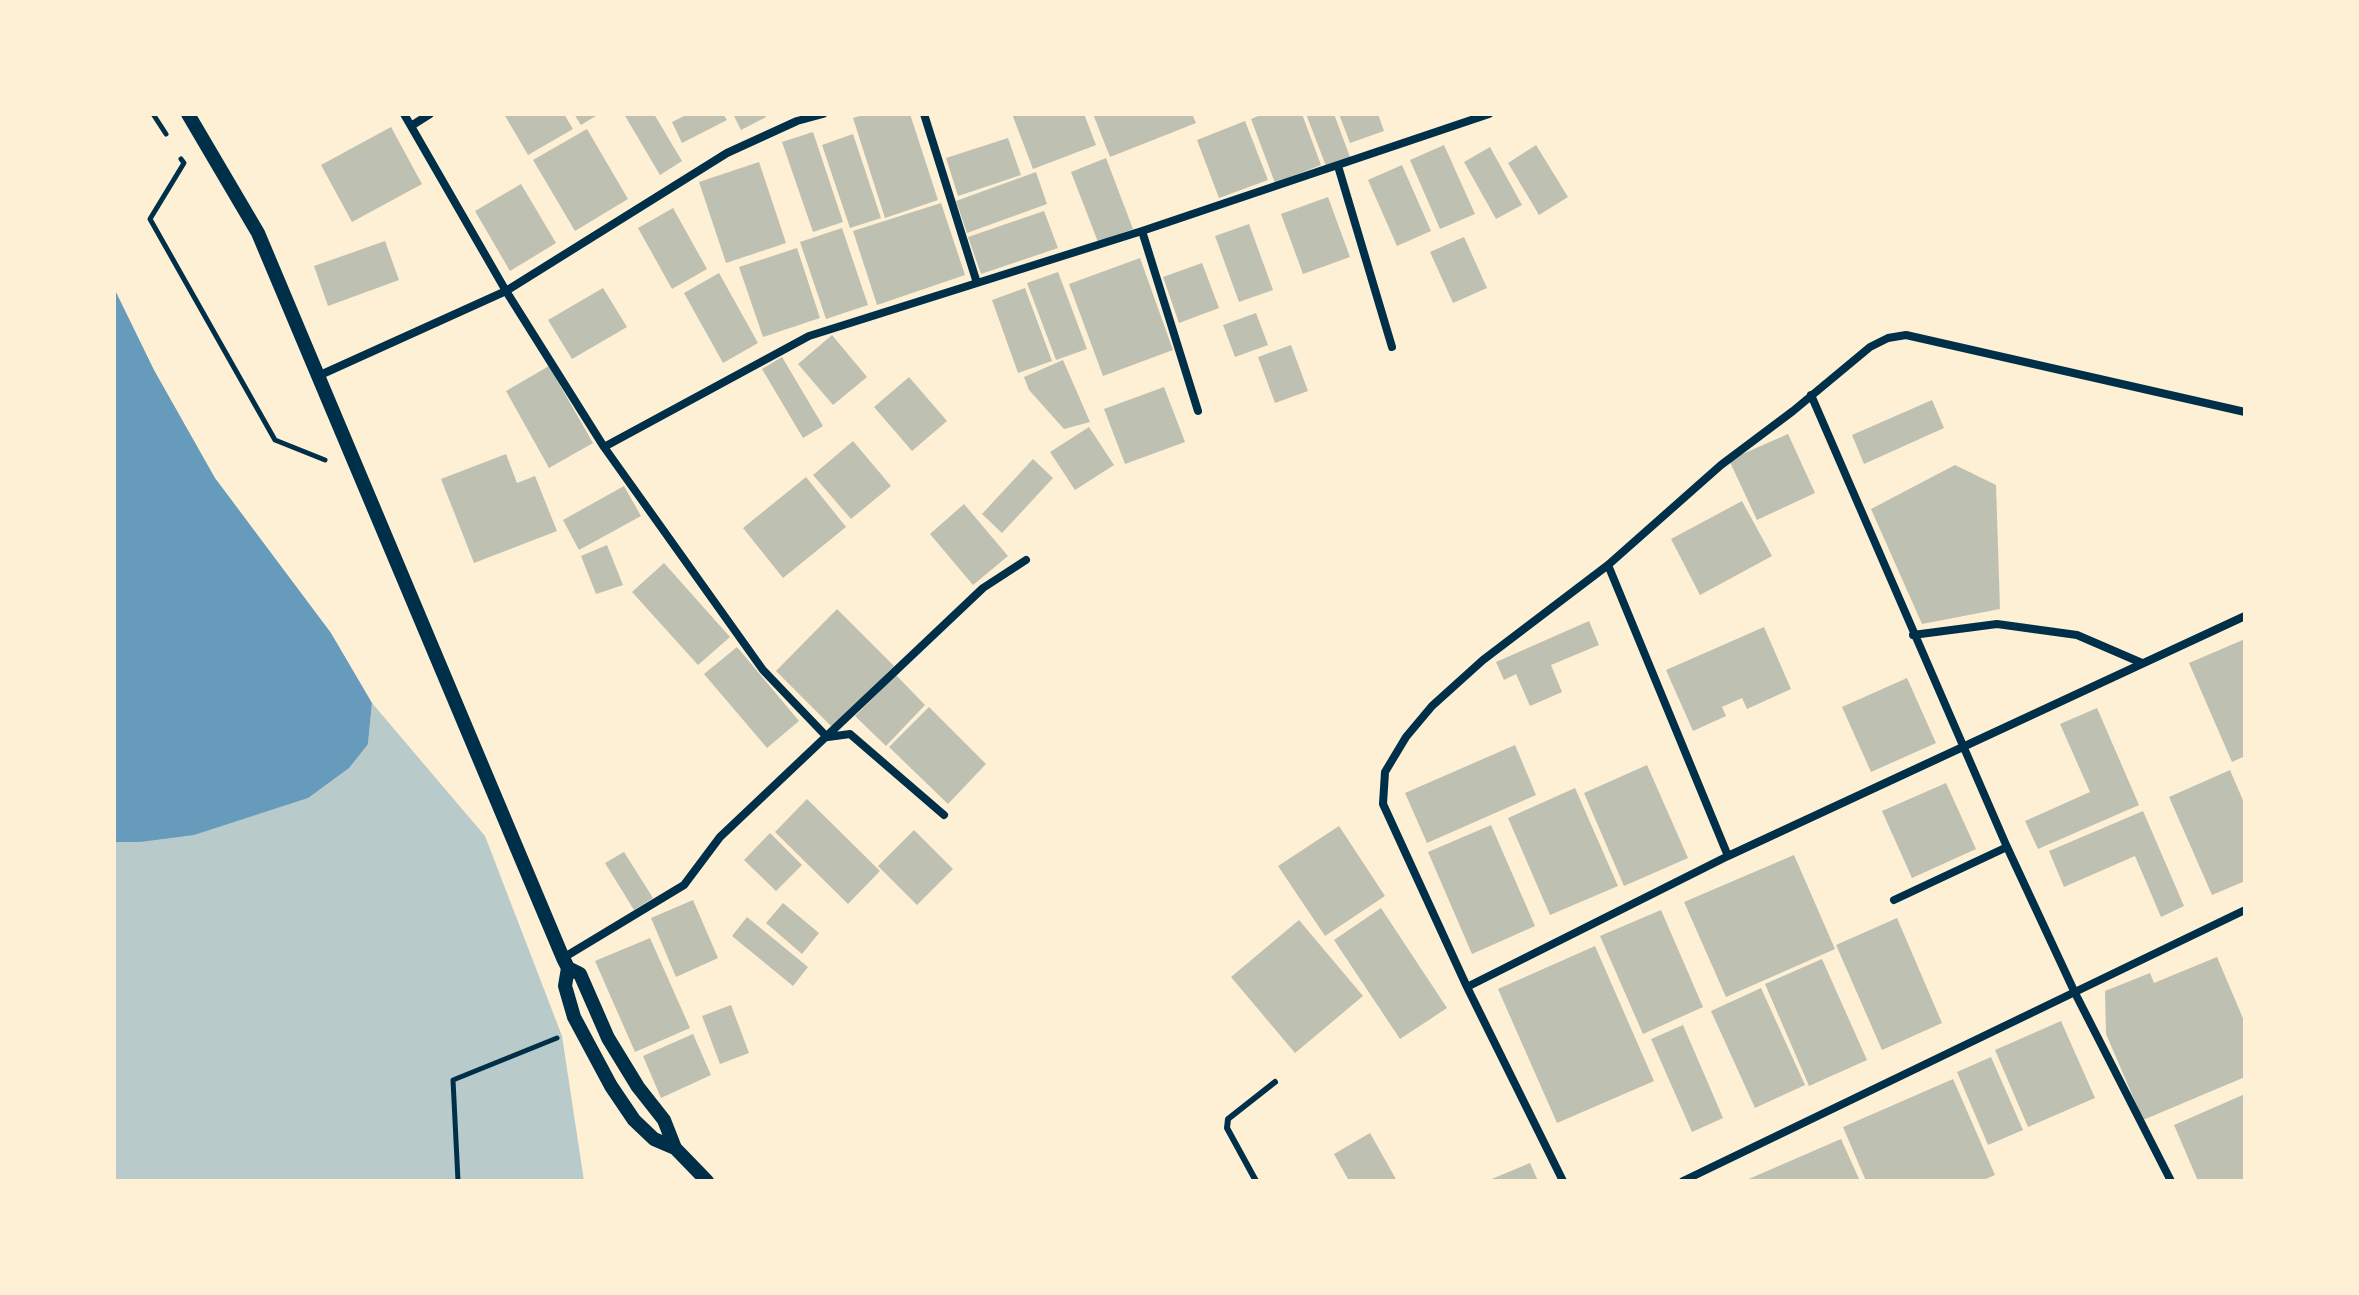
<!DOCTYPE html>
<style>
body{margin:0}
#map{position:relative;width:2359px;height:1295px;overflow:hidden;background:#fdf0d5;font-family:"Crimson Pro",serif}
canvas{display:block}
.frame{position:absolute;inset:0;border:116px solid #fdf0d5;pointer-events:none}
</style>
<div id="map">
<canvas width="2359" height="1295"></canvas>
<div class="frame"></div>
</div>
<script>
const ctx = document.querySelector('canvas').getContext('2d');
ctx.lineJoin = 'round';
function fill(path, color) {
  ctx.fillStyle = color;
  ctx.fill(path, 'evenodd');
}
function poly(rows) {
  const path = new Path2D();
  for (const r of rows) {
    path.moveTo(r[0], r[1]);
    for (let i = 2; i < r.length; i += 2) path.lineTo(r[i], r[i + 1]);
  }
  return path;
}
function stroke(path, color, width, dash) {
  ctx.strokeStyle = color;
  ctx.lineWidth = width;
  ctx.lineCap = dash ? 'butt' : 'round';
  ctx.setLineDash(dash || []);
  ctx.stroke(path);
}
fill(poly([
 [372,703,485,836,562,1036,584,1181,114,1181,114,842,140,842,368,744]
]), '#b9caca');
fill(poly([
 [114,288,154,370,215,478,331,633,372,703,368,744,349,768,308,798,194,835,140,842,114,842]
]), '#669bbc');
fill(poly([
 [504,114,564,114,573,129,528,155],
 [574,114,599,114,581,125],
 [624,114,654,114,682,161,660,175],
 [688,114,723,114,727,120,682,143,672,122],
 [733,114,764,114,766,117,741,130],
 [866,114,910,114,938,200,885,218,853,118],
 [1012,114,1084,114,1096,145,1033,169],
 [1093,114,1192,114,1196,123,1110,157],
 [1263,114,1302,114,1321,165,1275,183,1251,119],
 [1306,114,1334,114,1350,157,1326,166],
 [1339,114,1378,114,1384,131,1350,143],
 [1245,121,1268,180,1219,198,1197,140],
 [391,127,422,184,352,222,321,165],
 [587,129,628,199,575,231,533,160],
 [813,132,843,222,813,232,782,142],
 [853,134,881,218,850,228,822,145],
 [1008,138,1021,175,958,196,946,158],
 [1444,145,1475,214,1440,229,1410,160],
 [1536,145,1568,197,1539,215,1508,163],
 [1490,147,1522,205,1496,219,1464,162],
 [1106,158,1133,229,1098,242,1071,172],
 [759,162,786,243,726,263,699,182],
 [1402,165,1431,231,1397,246,1368,180],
 [1036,172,1047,204,967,233,956,201],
 [521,184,556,243,510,271,475,211],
 [1328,197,1350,257,1303,274,1281,214],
 [941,203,965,275,877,305,853,231],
 [673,208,707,269,672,289,638,228],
 [1044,211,1058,248,981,274,968,237],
 [1249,224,1273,290,1239,302,1215,236],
 [842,228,868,305,826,319,800,242],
 [1464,237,1487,288,1453,303,1430,252],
 [385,241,399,280,328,306,314,266],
 [797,248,820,318,763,337,739,267],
 [1140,258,1173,350,1103,376,1069,284],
 [1202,263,1219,308,1179,323,1163,277],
 [1058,272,1087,349,1056,360,1027,283],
 [719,273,758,343,723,363,684,293],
 [603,288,627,327,572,359,548,320],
 [1025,288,1052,361,1018,373,992,300],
 [1256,313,1268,345,1235,357,1223,325],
 [832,335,867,377,833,405,798,364],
 [1291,345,1308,391,1275,403,1258,357],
 [782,357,823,426,803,438,762,369],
 [1063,360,1090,422,1064,429,1029,390,1024,377],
 [549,366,593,443,549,468,506,391],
 [909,377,947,421,912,451,874,407],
 [1164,387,1185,442,1125,464,1104,409],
 [1932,400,1944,428,1864,464,1852,435],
 [1089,427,1114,465,1075,490,1050,452],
 [1788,434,1815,493,1757,520,1729,460],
 [853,441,891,486,851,519,813,475],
 [506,454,517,483,535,476,557,531,474,563,441,479],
 [1033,459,1053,478,1002,533,982,514],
 [1955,465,1996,485,2000,609,1922,624,1871,509],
 [806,477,846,527,783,578,743,528],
 [624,486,641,516,579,550,563,520],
 [1742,501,1772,556,1700,595,1671,539],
 [964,504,1008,556,973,585,930,534],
 [607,545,623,585,596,594,581,556],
 [664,563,730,637,698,665,632,592],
 [837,609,894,666,833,728,776,671],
 [1589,621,1599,645,1551,665,1562,692,1530,706,1516,674,1504,680,1496,662],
 [1764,627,1791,689,1747,709,1742,698,1722,707,1726,716,1693,731,1666,670],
 [2245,639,2245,756,2232,762,2189,663],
 [737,647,799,721,767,748,704,674],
 [896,675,925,705,886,746,855,716],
 [1907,678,1936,743,1871,772,1842,707],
 [929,707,986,764,948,804,889,747],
 [2097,708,2139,805,2038,849,2025,821,2090,792,2060,724],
 [1515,745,1536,795,1427,843,1405,793],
 [1647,765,1688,858,1624,886,1584,793],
 [2230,770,2245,805,2245,881,2212,895,2169,797],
 [1946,783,1976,849,1912,878,1882,811],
 [1575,788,1618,886,1550,915,1508,818],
 [807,799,880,871,848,904,775,832],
 [2143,811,2184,906,2161,917,2135,856,2064,887,2049,851],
 [1491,825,1535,926,1472,954,1428,852],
 [1339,826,1385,896,1325,936,1278,866],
 [914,830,953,869,917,905,878,866],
 [770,833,802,865,776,891,744,860],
 [624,852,653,898,634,910,605,863],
 [1794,855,1835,949,1726,997,1684,902],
 [693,900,718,958,676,977,651,918],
 [783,903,819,933,802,954,766,923],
 [1381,908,1447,1008,1400,1039,1334,940],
 [1661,910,1703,1007,1643,1034,1600,936],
 [747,917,808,967,793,986,732,936],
 [1897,918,1942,1023,1882,1050,1836,945],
 [1299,920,1363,996,1295,1053,1231,977],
 [650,938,690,1028,635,1052,595,961],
 [1595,946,1654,1081,1557,1123,1498,989],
 [2217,957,2245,1023,2245,1077,2143,1120,2106,1034,2105,991,2150,973,2154,983],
 [1822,959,1867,1060,1809,1086,1765,984],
 [1761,988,1805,1085,1755,1108,1711,1011],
 [731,1005,749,1053,720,1064,702,1016],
 [2061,1021,2095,1098,2028,1127,1995,1050],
 [1683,1025,1723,1118,1692,1132,1651,1039],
 [693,1034,711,1075,661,1098,643,1056],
 [1991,1057,2023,1130,1988,1145,1957,1072],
 [1953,1079,1995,1175,1981,1181,1866,1181,1843,1127],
 [2245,1094,2245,1178,2237,1181,2198,1181,2174,1125],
 [1370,1133,1397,1181,1349,1181,1334,1154],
 [1841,1139,1860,1181,1744,1181],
 [1530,1163,1538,1181,1487,1181]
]), '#bec0b2');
stroke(poly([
 [153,114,166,134],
 [181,159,184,163,150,219,275,440,325,460],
 [458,1181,453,1080,557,1038]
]), '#003049', 5);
stroke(poly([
 [1256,1181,1227,1128,1228,1119,1275,1082]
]), '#003049', 6);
stroke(poly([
 [404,114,506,291,604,447,763,670,827,737],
 [924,114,977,283],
 [411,126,430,114],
 [1338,166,1392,347],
 [1142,231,1198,411],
 [318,376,506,291,727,153,797,121,823,114],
 [1811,395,2007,847,2075,993,2171,1181],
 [604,447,809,336,1142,231,1489,114],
 [1608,565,1728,856],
 [1913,635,1997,624,2077,635,2142,663],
 [828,737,850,734,944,815],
 [1894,900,2007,847],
 [563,958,684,885,720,837,983,588,1026,560],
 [1467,987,1728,856,2245,616],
 [1563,1181,1467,987,1383,804,1385,772,1406,737,1432,706,1483,660,1608,565,1721,465,1793,411,1870,347,1888,338,1906,335,2245,412],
 [1683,1181,2245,910]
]), '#003049', 8);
stroke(poly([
 [188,114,258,233,563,958,568,968,580,974,608,1038,638,1087,664,1120,675,1148,707,1181],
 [568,968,565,986,574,1017,611,1086,634,1120,654,1139,675,1148]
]), '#003049', 14);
</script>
